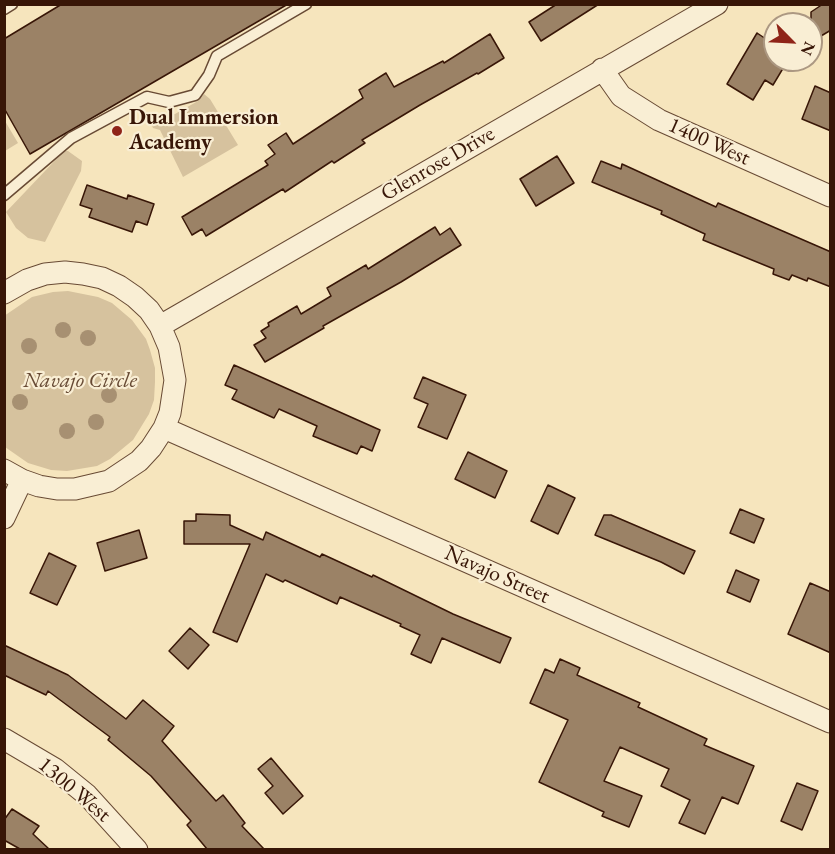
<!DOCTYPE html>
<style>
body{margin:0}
#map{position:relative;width:835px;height:854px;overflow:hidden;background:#f6e5bd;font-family:"EB Garamond",serif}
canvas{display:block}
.frame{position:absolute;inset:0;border:6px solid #381607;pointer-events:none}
.north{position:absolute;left:763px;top:12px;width:60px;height:60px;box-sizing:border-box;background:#f9eed4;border:2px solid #ac9882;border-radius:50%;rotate:114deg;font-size:16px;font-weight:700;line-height:24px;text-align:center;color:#381607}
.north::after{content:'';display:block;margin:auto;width:21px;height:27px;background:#8f2418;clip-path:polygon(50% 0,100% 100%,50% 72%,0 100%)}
</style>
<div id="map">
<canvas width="835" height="854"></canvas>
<div class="frame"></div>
<div class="north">N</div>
</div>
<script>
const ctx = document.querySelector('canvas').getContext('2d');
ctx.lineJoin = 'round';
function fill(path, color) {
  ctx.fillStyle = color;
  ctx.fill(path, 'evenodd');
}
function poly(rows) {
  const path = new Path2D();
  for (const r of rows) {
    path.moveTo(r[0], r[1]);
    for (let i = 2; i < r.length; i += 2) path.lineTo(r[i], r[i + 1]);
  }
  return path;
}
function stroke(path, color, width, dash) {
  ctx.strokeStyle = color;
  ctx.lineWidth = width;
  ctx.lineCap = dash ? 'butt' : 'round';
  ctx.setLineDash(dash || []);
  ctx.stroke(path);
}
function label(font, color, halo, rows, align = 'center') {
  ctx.font = font + ' "EB Garamond",serif';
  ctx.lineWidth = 4.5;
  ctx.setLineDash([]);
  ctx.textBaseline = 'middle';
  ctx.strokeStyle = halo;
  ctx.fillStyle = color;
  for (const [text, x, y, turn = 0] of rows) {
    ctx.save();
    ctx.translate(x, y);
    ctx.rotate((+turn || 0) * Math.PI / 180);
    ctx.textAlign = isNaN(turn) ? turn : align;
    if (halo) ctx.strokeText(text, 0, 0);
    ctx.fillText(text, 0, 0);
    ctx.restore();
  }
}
fill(poly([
 [204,94,210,99,238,145,183,177,160,130,153,128,151,123,156,114,175,114,198,101],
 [5,121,18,143,5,151,4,151],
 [64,151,68,151,82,161,81,171,45,242,28,238,16,228,6,212],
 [68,291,98,297,112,303,132,320,146,339,150,350,155,368,155,382,154,400,149,414,133,440,110,459,97,466,67,471,51,470,28,463,5,447,4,316,32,297,53,292]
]), '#d6c29e');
const building = poly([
 [62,4,288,4,30,154,4,108,4,39,62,4],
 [557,4,599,4,541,41,529,22,557,4],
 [823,4,831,4,831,30,811,42,811,12,823,4],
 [757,33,775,45,775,60,788,60,773,85,765,80,753,100,727,84,757,33],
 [490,34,504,58,478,74,477,73,420,105,362,140,365,143,334,163,332,161,285,192,283,189,206,236,202,229,192,235,182,217,268,165,265,161,275,154,268,145,286,133,293,144,363,98,359,90,386,73,394,87,443,61,444,63,490,34],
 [815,86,831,93,831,131,802,119,815,86],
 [557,156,574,183,536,206,520,179,557,156],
 [601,161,621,169,622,164,716,207,718,203,831,252,831,287,808,278,807,281,792,275,789,280,773,274,774,269,703,240,705,234,661,214,662,211,592,182,601,161],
 [87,185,127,199,128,195,154,204,147,225,136,221,132,232,89,217,92,209,80,205,87,185],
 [435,227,440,235,450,228,461,245,401,282,323,326,324,328,265,362,254,345,266,338,261,331,269,326,268,323,297,306,301,314,331,296,327,288,366,265,368,269,435,227],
 [234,365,380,430,372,451,361,446,357,454,313,436,317,426,279,409,274,418,232,399,237,390,225,385,234,365],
 [423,377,466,395,447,439,418,427,428,404,414,398,423,377],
 [468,452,507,471,495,498,455,479,468,452],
 [548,485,575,498,558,534,531,521,548,485],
 [740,509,764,519,754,543,730,533,740,509],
 [196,514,230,515,230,525,263,540,266,532,320,557,322,554,372,577,373,575,453,614,511,638,500,663,442,638,431,663,411,654,420,635,400,626,401,624,340,597,337,604,285,580,283,582,266,574,237,642,213,632,250,544,184,544,184,521,196,521,196,514],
 [604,515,611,515,695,551,684,574,661,562,595,535,604,515],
 [139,530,147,558,105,571,97,543,139,530],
 [49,553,76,566,57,605,30,593,49,553],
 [736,570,759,580,750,602,727,592,736,570],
 [810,583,831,592,831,653,788,634,810,583],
 [190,628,209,645,188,669,169,651,190,628],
 [4,645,68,675,126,719,143,700,174,726,162,741,216,801,223,795,245,823,242,826,264,849,207,849,187,825,191,821,151,776,108,740,110,737,48,691,46,695,4,675,4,645],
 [560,659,580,668,577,675,640,703,638,707,707,739,704,745,754,766,738,804,722,797,705,834,679,823,690,800,661,786,669,769,620,747,604,781,642,796,629,827,602,816,604,812,539,782,568,720,530,703,545,669,554,673,560,659],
 [271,758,303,796,283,814,265,793,273,786,258,769,271,758],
 [797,783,818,791,802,830,781,821,797,783],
 [12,809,39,826,33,834,49,849,20,849,4,840,4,820,12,809]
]);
fill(building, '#9b8266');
stroke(building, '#381607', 1.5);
const lane = poly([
 [4,9,12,4],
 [4,195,71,138,147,97,169,102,195,95,209,75,217,56,306,4]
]);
const street = poly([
 [602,69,621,96,659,120,830,196],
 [4,293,27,280,45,274,65,272,83,274,102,278,119,286,135,297,149,310,160,326,169,347,175,380,170,413,164,428,151,448,139,461,109,481,75,489,57,489,39,486,22,480,4,470],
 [160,326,717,4],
 [164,428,830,722],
 [4,518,22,480],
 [4,739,55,769,87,795,137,850]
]);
stroke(lane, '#684a34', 13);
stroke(street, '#684a34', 23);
stroke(lane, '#f9eed4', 10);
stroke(street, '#f9eed4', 21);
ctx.fillStyle = '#a79072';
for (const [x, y] of [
 [63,330],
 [88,338],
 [29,346],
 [109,395],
 [20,402],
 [96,422],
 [67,431]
]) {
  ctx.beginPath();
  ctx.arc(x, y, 8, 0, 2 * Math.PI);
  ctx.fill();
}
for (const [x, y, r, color] of [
 [117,131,6,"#8f2418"]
]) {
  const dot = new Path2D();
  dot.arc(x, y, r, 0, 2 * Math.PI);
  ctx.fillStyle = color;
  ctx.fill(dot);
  stroke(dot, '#f9eed4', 2);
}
label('bold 22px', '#381607', '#f9eed4', [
 ["Dual Immersion",129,118],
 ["Academy",129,143]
], 'left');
label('22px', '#381607', '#f9eed4', [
 ["1400 West",709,142,24],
 ["Glenrose Drive",438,164,-30],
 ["Navajo Street",497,575,24],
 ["1300 West",74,790,40]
]);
label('italic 22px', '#674a34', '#f9eed4', [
 ["Navajo Circle",80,381]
]);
</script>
